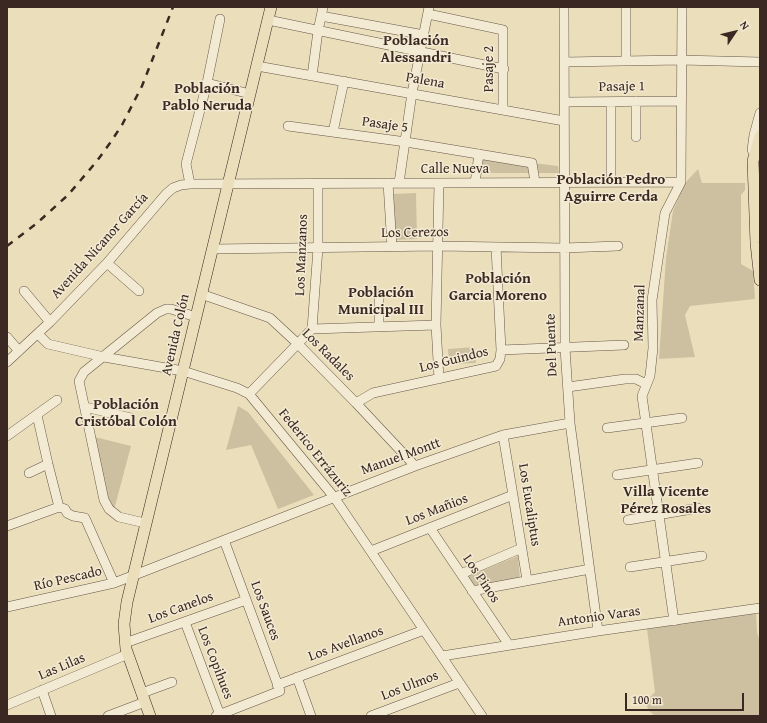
<!DOCTYPE html>
<meta charset="utf-8">
<style>
body{margin:0}
#map{position:relative;width:767px;height:723px;overflow:hidden;background:#ebdfbb;font-family:"Gentium Book Plus",serif}
canvas{display:block}
.frame{position:absolute;inset:0;border:8px solid #3b2822;pointer-events:none}
.north{position:absolute;left:715px;top:12px;width:40px;height:40px;-webkit-text-stroke:3px #f2ead3;paint-order:stroke;rotate:55deg;font-size:11px;font-weight:700;line-height:16px;text-align:center;color:#3b2822}
.north::after{content:'';display:block;margin:auto;width:14px;height:18px;background:#3b2822;clip-path:polygon(50% 0,100% 100%,50% 72%,0 100%)}
.scale{position:absolute;left:625px;top:693px;width:119px;height:18px;box-sizing:border-box;border:2px solid #3b2822;border-top:0;padding-left:5px;font-size:12px;line-height:14px;white-space:nowrap;color:#3b2822;-webkit-text-stroke:3px #f2ead3;paint-order:stroke}
</style>
<div id="map">
<canvas width="767" height="723"></canvas>
<div class="frame"></div>
<div class="north">N</div>
<div class="scale">100 m</div>
</div>
<script>
const ctx = document.querySelector('canvas').getContext('2d');
ctx.lineJoin = 'round';
function fill(path, color) {
  ctx.fillStyle = color;
  ctx.fill(path, 'evenodd');
}
function poly(rows) {
  const path = new Path2D();
  for (const r of rows) {
    path.moveTo(r[0], r[1]);
    for (let i = 2; i < r.length; i += 2) path.lineTo(r[i], r[i + 1]);
  }
  return path;
}
function stroke(path, color, width, dash) {
  ctx.strokeStyle = color;
  ctx.lineWidth = width;
  ctx.lineCap = dash ? 'butt' : 'round';
  ctx.setLineDash(dash || []);
  ctx.stroke(path);
}
function label(font, color, halo, rows, align = 'center') {
  ctx.font = font + ' "Gentium Book Plus",serif';
  ctx.lineWidth = 3;
  ctx.setLineDash([]);
  ctx.textBaseline = 'middle';
  ctx.strokeStyle = halo;
  ctx.fillStyle = color;
  for (const [text, x, y, turn = 0] of rows) {
    ctx.save();
    ctx.translate(x, y);
    ctx.rotate((+turn || 0) * Math.PI / 180);
    ctx.textAlign = isNaN(turn) ? turn : align;
    if (halo) ctx.strokeText(text, 0, 0);
    ctx.fillText(text, 0, 0);
    ctx.restore();
  }
}
fill(poly([
 [484,157,558,166,559,173,480,173],
 [698,169,702,183,745,183,745,190,741,195,741,264,753,271,755,299,690,306,685,315,695,357,659,359,666,258,673,211,685,183],
 [416,193,417,239,393,240,391,194],
 [475,347,476,363,449,364,448,349],
 [238,406,248,412,314,495,278,509,251,445,226,450],
 [95,437,131,446,114,510,107,500],
 [518,556,520,578,472,586,466,577],
 [756,612,757,633,760,641,760,716,655,716,648,710,646,701,655,692,647,629]
]), '#cdc0a1');
const minor = poly([
 [564,7,565,348,570,423,598,631],
 [428,14,503,30,503,109],
 [321,16,424,35],
 [268,20,504,69],
 [626,61,626,7],
 [564,62,681,60,760,62],
 [257,66,564,121],
 [312,76,318,31,323,7],
 [207,83,250,94],
 [636,101,636,137],
 [564,102,681,101],
 [611,102,611,182],
 [288,126,406,142,532,163,535,182],
 [333,132,344,81],
 [752,150,754,135,760,113],
 [388,183,392,247],
 [399,183,412,93,429,7],
 [475,183,479,154],
 [190,184,186,164,207,83,220,19],
 [496,247,501,350],
 [213,249,438,246,564,248,618,246],
 [107,263,139,291],
 [24,291,50,322],
 [201,294,270,318,297,343,356,403,415,466],
 [379,294,379,327],
 [312,329,318,248,318,183],
 [38,334,48,344,104,357,183,371,237,388,249,394,334,497,482,716],
 [7,337,19,351],
 [7,362,50,322,107,263,166,194,173,188,181,185,190,184,681,182],
 [439,379,436,325,439,183],
 [568,387,625,379,636,379,646,384],
 [249,394,312,329,436,325],
 [356,403,373,393,496,366,500,359,501,350,624,345],
 [85,407,131,418],
 [37,415,48,464,59,507],
 [607,428,682,418],
 [503,435,527,580],
 [7,436,57,400],
 [29,473,48,464],
 [617,475,698,463],
 [628,520,698,508],
 [145,523,119,517,109,509,104,500,79,381,84,372,157,313,166,309,171,309,196,317],
 [7,526,59,507,65,509,67,513,73,516,85,518,114,583],
 [430,528,509,645],
 [371,551,513,495],
 [630,567,702,556],
 [461,574,522,548],
 [472,591,590,569],
 [7,607,114,583,415,466,503,435,570,423],
 [674,621,642,396,650,376,653,348,652,300,665,213,681,182,682,7],
 [185,622,220,715],
 [125,643,246,600],
 [442,656,598,631,760,608],
 [297,677,311,716],
 [277,685,424,630],
 [42,690,51,716],
 [142,693,172,682],
 [7,705,128,654],
 [108,716,145,702],
 [216,716,280,691,224,540],
 [371,716,459,683]
]);
const major = poly([
 [760,136,753,161,756,243,760,280],
 [150,716,126,649,124,624,127,602,271,7]
]);
stroke(minor, '#675648', 10);
stroke(major, '#3b2822', 12);
stroke(minor, '#f2ead3', 9);
stroke(major, '#ebdfbb', 11);
stroke(poly([
 [7,246,36,224,68,195,97,161,110,143,122,125,142,86,173,7]
]), '#3b2822', 2.5, [7, 7]);
label('14px', '#3b2822', '#f2ead3', [
 ["Pasaje 2",489,69,-90],
 ["Palena",425,81,10],
 ["Pasaje 1",622,87,-1],
 ["Pasaje 5",385,125,8],
 ["Calle Nueva",455,169],
 ["Los Cerezos",415,233,-1],
 ["Avenida Nicanor García",100,246,-48],
 ["Los Manzanos",302,255,-88],
 ["Manzanal",640,313,-88],
 ["Avenida Colón",176,335,-77],
 ["Del Puente",552,345,-92],
 ["Los Radales",328,355,45],
 ["Los Guindos",454,360,-14],
 ["Federico Errázuriz",315,453,51],
 ["Manuel Montt",401,457,-20],
 ["Los Eucaliptus",529,505,81],
 ["Los Mañios",437,510,-21],
 ["Río Pescado",68,579,-13],
 ["Los Pinos",481,579,56],
 ["Los Canelos",181,608,-20],
 ["Los Sauces",265,611,70],
 ["Antonio Varas",599,617,-8],
 ["Los Avellanos",346,644,-20],
 ["Los Copihues",215,663,69],
 ["Las Lilas",62,667,-23],
 ["Los Ulmos",410,686,-21]
]);
label('bold 15px', '#3b2822', '#f2ead3', [
 ["Población",416,41],
 ["Alessandri",416,58],
 ["Población",207,89],
 ["Pablo Neruda",207,106],
 ["Población Pedro",611,180],
 ["Aguirre Cerda",611,197],
 ["Población",498,279],
 ["Garcia Moreno",498,296],
 ["Población",381,293],
 ["Municipal III",381,310],
 ["Población",126,405],
 ["Cristóbal Colón",126,422],
 ["Villa Vicente",666,492],
 ["Pérez Rosales",666,509]
]);
</script>
